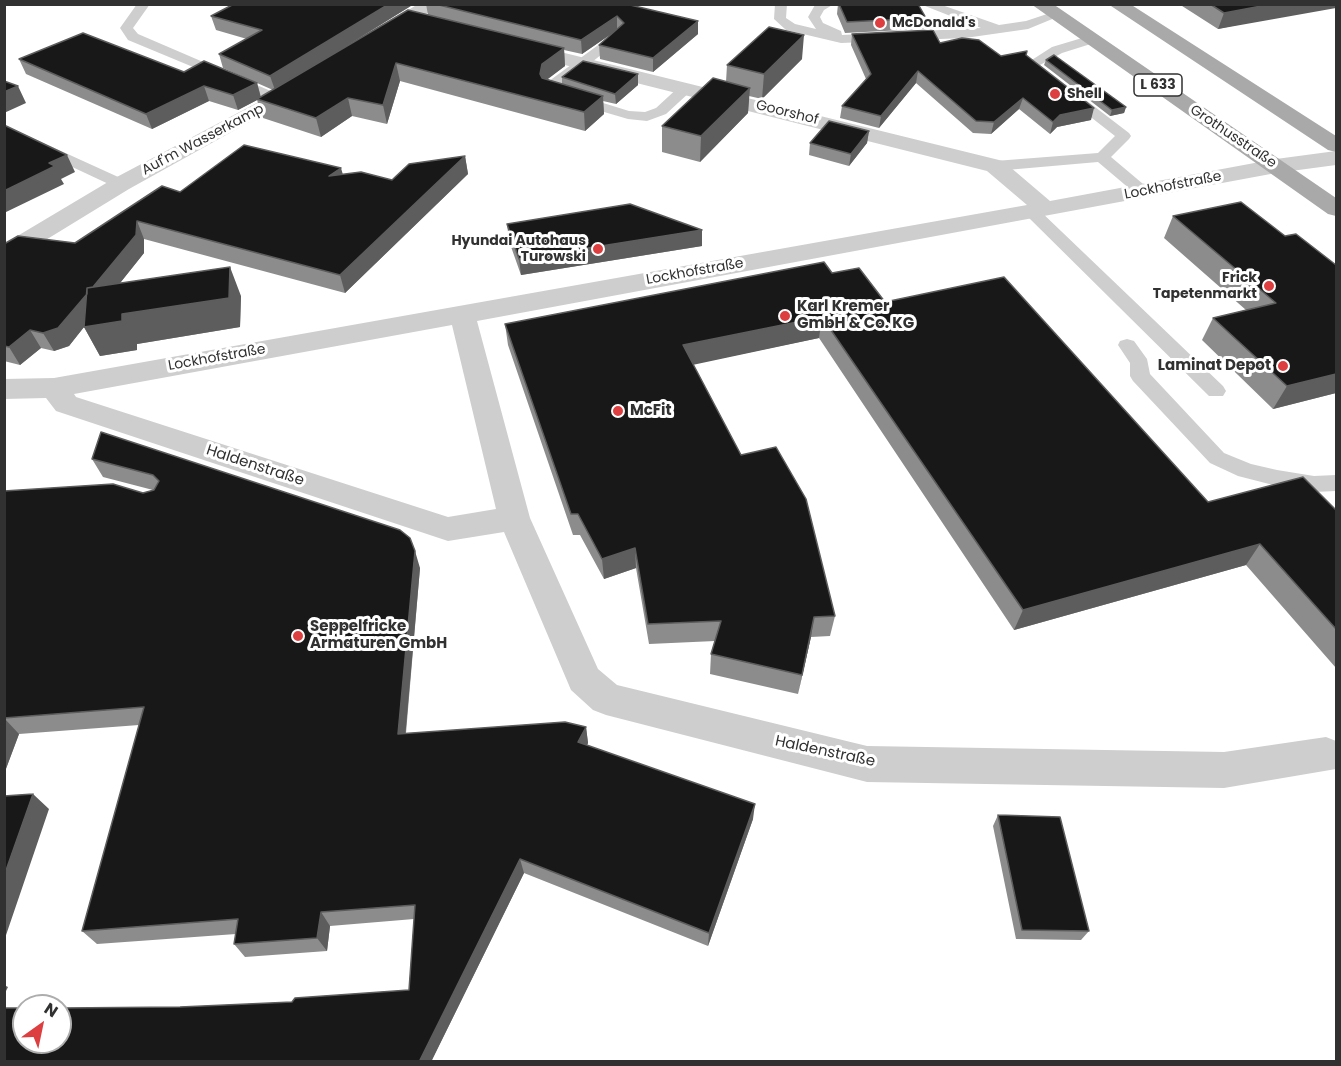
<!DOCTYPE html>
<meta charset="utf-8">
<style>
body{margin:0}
#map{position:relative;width:1341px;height:1066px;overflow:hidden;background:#fff;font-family:Poppins,sans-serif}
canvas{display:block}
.frame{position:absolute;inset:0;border:6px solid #313131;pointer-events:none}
.north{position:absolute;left:12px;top:994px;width:60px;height:60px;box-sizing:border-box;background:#fff;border:2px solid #adadad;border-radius:50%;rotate:33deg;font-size:16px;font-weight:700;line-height:24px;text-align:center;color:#313131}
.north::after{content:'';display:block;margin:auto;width:21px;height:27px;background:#dd3f40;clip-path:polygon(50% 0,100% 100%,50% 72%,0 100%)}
</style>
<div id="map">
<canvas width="1341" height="1066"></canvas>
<div class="frame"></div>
<div class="north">N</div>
</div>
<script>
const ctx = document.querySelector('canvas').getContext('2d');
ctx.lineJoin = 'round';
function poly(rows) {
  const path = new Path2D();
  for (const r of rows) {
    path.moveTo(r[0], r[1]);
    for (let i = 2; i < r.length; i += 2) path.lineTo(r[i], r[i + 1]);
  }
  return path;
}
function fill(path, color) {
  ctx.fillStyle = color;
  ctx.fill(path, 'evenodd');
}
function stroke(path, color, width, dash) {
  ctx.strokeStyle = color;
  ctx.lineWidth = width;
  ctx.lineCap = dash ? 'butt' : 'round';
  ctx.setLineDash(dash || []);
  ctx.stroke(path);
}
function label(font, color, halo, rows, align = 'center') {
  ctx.font = font + ' Poppins,sans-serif';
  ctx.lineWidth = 6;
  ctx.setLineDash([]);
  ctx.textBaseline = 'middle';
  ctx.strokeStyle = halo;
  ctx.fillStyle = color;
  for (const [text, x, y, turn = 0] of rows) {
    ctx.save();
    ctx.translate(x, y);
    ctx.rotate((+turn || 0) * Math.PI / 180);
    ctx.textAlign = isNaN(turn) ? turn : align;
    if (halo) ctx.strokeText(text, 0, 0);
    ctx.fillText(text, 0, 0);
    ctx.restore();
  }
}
fill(poly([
 [137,4,150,4,133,28,138,34,287,98,280,102,275,101,128,40,120,28,137,4],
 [775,4,787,4,786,18,795,24,816,29,808,17,815,5,834,4,824,10,820,17,823,23,841,31,842,35,981,28,920,4,939,4,999,25,1026,21,1056,11,1062,15,1028,29,965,38,841,43,786,30,774,19,775,4],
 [616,32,623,36,621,39,558,89,629,111,645,112,656,108,681,85,691,85,691,91,666,114,647,121,628,119,546,95,544,92,545,84,616,32],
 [1092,35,1097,36,1097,42,1062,53,1040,65,1129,133,1131,136,1129,139,1111,157,1149,189,1151,192,1149,195,1137,195,1098,162,995,171,987,166,995,161,1098,153,1115,136,1024,65,1052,47,1092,35],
 [4,125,127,181,129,184,121,189,115,187,4,135,4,125],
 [1032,207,1038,209,1223,386,1226,391,1223,396,1209,396,1026,215,1024,212,1032,207],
 [1127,339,1134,341,1147,359,1150,374,1224,453,1251,464,1277,470,1314,476,1336,475,1336,491,1314,492,1277,486,1238,476,1210,463,1133,381,1130,376,1130,363,1118,345,1120,341,1127,339]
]), '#cecece');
fill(poly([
 [418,4,441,4,386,41,372,41,369,37,372,33,418,4],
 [520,42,1003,161,1050,201,1276,159,1336,151,1336,165,1276,173,477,321,530,518,598,669,617,685,867,746,1224,752,1326,737,1336,741,1336,769,1224,788,867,782,606,715,593,710,571,690,504,532,448,541,56,411,46,398,4,399,4,379,54,378,1027,205,987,171,513,52,510,48,513,44,520,42],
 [452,325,496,509,448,517,76,397,74,394,452,325],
 [300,80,307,82,310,86,307,90,129,189,13,260,4,262,4,244,113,179,300,80]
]), '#cecece');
fill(poly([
 [1031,4,1053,4,1336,198,1336,216,1328,214,1031,4],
 [1108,4,1130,4,1336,136,1336,152,1328,150,1108,4]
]), '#a9a9a9');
fill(poly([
 [234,4,414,4,326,59,428,15,426,4,626,4,698,21,698,34,653,72,600,59,599,45,614,32,582,54,564,50,565,66,547,79,562,84,562,77,638,85,616,104,603,101,604,114,585,131,400,81,387,124,352,116,321,137,263,118,257,100,238,110,209,101,152,129,26,74,19,59,257,83,261,97,273,90,223,68,219,54,247,39,216,30,211,16],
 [838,4,918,4,926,18,924,29,845,33,837,14],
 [1179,4,1336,4,1218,29],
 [852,34,940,43,1001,56,1026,55,1091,120,1057,127,1050,134,1019,109,991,134,973,133,916,83,879,128,840,118,842,106,866,79,851,45],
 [802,59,762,99,749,96,748,113,700,162,662,152,662,126,726,82,727,65],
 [1046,60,1126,107,1124,113,1110,116,1044,65],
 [869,131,867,143,849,166,809,155,810,143],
 [465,156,468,174,345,293,144,239,144,253,120,283,241,296,240,327,137,344,137,350,100,356,84,327,69,346,54,351,41,348,20,365,4,361,4,244,75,243,180,192,343,174,392,180],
 [1173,216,1285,236,1336,265,1336,393,1273,409,1202,340,1213,318,1246,310,1164,238],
 [507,224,702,246,521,275,509,241],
 [832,273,885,302,1208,502,1336,510,1336,668,1246,565,1014,630,819,338,693,364,741,455,835,616,830,636,811,637,798,694,710,674,711,654,715,641,649,644,636,568,604,579,580,535,573,535,508,345,505,324],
 [101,432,420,568,406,733,586,727,588,743,587,745,753,819,708,946,524,873,431,1062,180,1007,292,1002,409,990,414,919,330,926,327,951,245,957,234,944,236,934,97,944,82,931,139,725,19,734,4,774,4,491,143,493,153,490,103,477,92,459],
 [998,815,1089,931,1081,940,1016,939,993,826]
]), '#8c8c8c');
fill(poly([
 [389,4,414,4,275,90,270,76],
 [1272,4,1336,4,1336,8,1218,29,1224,13],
 [617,16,617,30,582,54,581,40],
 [698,21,698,34,653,72,653,58],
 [804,35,802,59,762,99,764,74],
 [564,48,565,66,544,82,540,74,542,64],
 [396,63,400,81,387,124,383,105],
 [918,71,916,83,879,128,881,116],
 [638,74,638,85,616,104,615,94],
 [257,83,261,98,238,110,233,95],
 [18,86,26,103,4,113,4,92],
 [204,86,209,101,152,129,146,114],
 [750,88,748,113,700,162,701,136],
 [603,96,604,114,585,131,584,112],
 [348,98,352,116,321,137,316,118],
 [1023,98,1019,109,991,134,994,122],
 [1126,107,1124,113,1110,116,1112,110],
 [1094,108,1091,120,1057,127,1050,134,1053,122,1060,115],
 [869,131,867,143,849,166,851,154],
 [67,155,75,172,61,179,64,184,4,213,4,191,49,163],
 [465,156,468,174,345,293,340,275],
 [341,168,346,185,329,176],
 [137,221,144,239,144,253,85,327,122,314,230,267,241,296,240,327,137,344,137,350,100,356,84,327,69,346,54,351,43,333],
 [702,230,702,246,521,275,519,259],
 [822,317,819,338,683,367,683,345],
 [30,330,41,348,20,365,9,347],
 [1336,374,1336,393,1273,409,1287,386],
 [1260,544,1246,565,1014,630,1023,610],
 [635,548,636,568,604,579,602,559],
 [415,551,420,568,404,750,398,734],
 [814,617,811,637,798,694,802,675],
 [4,718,19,734,4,774],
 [586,727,588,743,581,758,578,742],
 [33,794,49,809,4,941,4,876],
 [755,804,753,819,708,946,709,933],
 [520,859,524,873,431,1062,419,1062],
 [321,912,330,926,327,951,317,938],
 [4,985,8,987,4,995]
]), '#5d5d5d');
const building = poly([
 [234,4,389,4,270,76,219,54,262,30,211,16,234,4],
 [435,4,626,4,698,21,653,58,599,45,624,23,617,16,581,40,435,4],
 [839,4,918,4,926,18,847,22,839,4],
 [1210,4,1272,4,1224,13,1210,4],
 [408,10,564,48,542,64,540,74,542,78,603,96,584,112,396,63,383,105,348,98,316,118,257,99,408,10],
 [769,27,804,35,764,74,727,65,769,27],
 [933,30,940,43,962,38,979,40,1001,56,1027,51,1026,55,1094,108,1060,115,1053,122,1023,98,994,122,976,121,918,71,881,116,842,106,871,74,852,34,933,30],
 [83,33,184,72,204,61,257,83,233,95,204,86,146,114,19,59,83,33],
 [1054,55,1126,107,1112,110,1046,60,1054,55],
 [583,61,638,74,615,94,562,77,583,61],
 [713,78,750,88,701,136,662,126,713,78],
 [4,81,18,86,4,92,4,81],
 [829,121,869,131,851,154,810,143,829,121],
 [4,125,67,155,49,163,55,166,4,191,4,125],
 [244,145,341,168,329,176,361,172,392,180,409,164,465,156,340,275,137,221,136,235,93,287,87,288,87,294,58,328,43,333,30,330,9,347,4,346,4,244,18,236,75,243,162,186,180,192,244,145],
 [1241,202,1285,236,1296,234,1336,265,1336,374,1287,386,1213,318,1276,303,1173,216,1241,202],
 [630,204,702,230,519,259,507,224,630,204],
 [824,262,832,273,859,268,885,302,1004,277,1208,502,1303,477,1336,510,1336,629,1260,544,1023,610,822,317,683,345,741,455,776,447,806,499,835,616,814,617,802,675,711,654,721,621,648,624,635,548,602,559,578,514,571,514,505,324,824,262],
 [230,267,229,298,122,314,122,321,84,327,87,288,230,267],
 [101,432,400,530,410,538,415,551,398,734,565,722,586,727,578,742,755,804,709,933,520,859,419,1062,4,1062,4,1008,24,1008,24,1042,60,1042,60,1008,180,1007,292,1002,295,998,409,990,415,905,321,912,317,938,234,944,238,919,82,931,144,707,4,718,4,491,113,484,143,493,154,490,159,481,153,475,92,459,101,432],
 [33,794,4,876,4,796,33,794],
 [998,815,1060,817,1089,931,1022,930,998,815]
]);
fill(building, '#181818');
stroke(building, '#5d5d5d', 1.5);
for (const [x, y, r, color] of [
 [880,23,6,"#dd3f40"],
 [1055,94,6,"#dd3f40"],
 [598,249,6,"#dd3f40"],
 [1269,286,6,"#dd3f40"],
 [785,316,6,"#dd3f40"],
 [1283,366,6,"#dd3f40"],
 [618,411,6,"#dd3f40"],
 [298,636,6,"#dd3f40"]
]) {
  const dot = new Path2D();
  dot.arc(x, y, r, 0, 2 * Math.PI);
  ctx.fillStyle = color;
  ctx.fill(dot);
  stroke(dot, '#fff', 2);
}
label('bold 14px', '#313131', '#fff', [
 ["McDonald's",892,23],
 ["Shell",1067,94],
 ["Hyundai Autohaus",586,241,"right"],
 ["Turowski",586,257,"right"],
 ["Frick",1257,278,"right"],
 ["Tapetenmarkt",1257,294,"right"]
], 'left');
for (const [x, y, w] of [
 [1158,85,48]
]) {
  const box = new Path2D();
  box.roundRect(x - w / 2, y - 11, w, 22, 4.5);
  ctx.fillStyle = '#fff';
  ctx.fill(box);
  stroke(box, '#313131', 1.5);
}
label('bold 14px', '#313131', null, [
 ["L 633",1158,85]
]);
label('14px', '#313131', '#fff', [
 ["Goorshof",787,113,14],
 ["Grothusstraße",1233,137,34],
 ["Auf'm Wasserkamp",203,140,-28],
 ["Lockhofstraße",1173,186,-11],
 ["Lockhofstraße",695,272,-10],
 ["Lockhofstraße",217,358,-10]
]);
label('bold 15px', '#313131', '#fff', [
 ["Karl Kremer",797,307],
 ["GmbH & Co. KG",797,324],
 ["Laminat Depot",1271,366,"right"],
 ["McFit",630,411],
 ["Seppelfricke",310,627],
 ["Armaturen GmbH",310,644]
], 'left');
label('15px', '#313131', '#fff', [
 ["Haldenstraße",255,466,18],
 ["Haldenstraße",825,752,12]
]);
</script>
